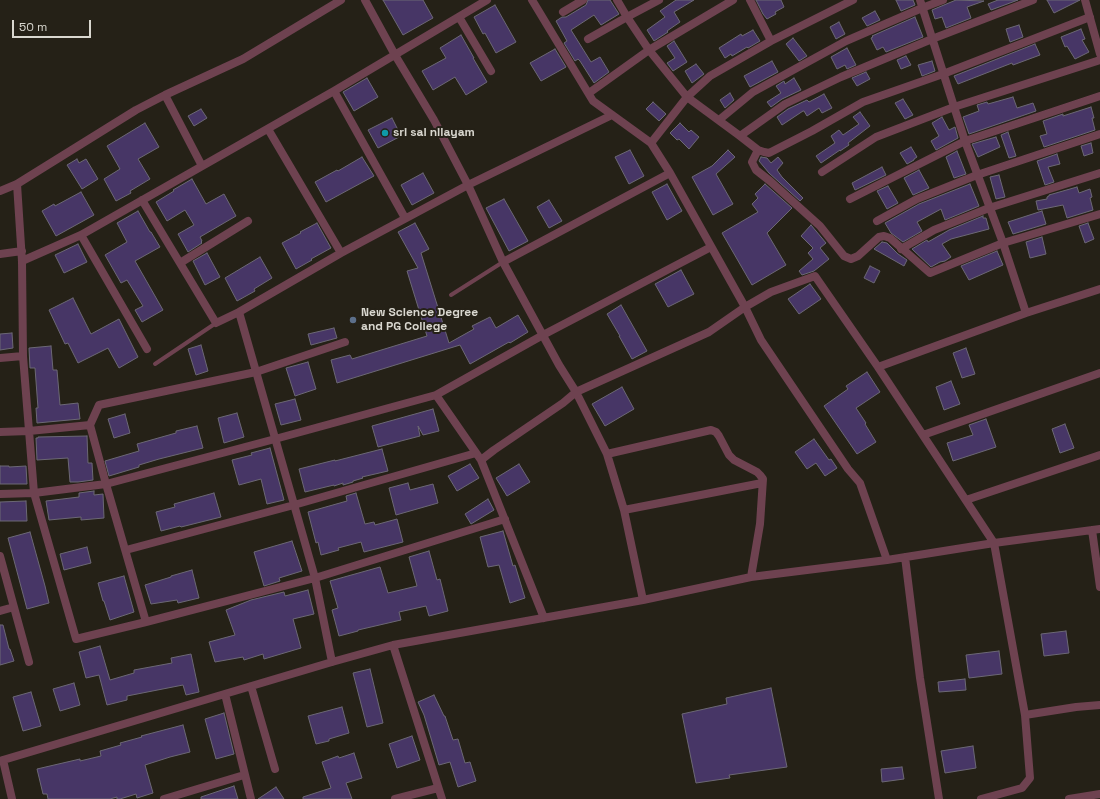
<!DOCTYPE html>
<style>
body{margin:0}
#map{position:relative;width:1100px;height:799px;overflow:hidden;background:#252117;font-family:"Space Grotesk",sans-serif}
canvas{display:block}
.scale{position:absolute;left:12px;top:20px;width:79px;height:18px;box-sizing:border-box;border:2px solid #d9d7cf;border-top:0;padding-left:5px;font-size:12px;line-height:14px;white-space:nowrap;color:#d9d7cf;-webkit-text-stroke:3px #252117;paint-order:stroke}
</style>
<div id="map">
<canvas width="1100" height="799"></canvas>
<div class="scale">50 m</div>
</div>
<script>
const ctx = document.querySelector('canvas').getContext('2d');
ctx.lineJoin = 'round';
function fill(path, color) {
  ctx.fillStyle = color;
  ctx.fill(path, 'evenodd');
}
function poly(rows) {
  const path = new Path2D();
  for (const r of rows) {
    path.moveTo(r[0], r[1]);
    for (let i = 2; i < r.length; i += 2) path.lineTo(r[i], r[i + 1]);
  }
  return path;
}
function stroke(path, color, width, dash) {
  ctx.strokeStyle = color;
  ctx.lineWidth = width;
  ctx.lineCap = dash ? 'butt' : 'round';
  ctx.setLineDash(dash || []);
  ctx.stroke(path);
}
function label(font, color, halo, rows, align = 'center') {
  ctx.font = font + ' "Space Grotesk",sans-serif';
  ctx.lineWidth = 4;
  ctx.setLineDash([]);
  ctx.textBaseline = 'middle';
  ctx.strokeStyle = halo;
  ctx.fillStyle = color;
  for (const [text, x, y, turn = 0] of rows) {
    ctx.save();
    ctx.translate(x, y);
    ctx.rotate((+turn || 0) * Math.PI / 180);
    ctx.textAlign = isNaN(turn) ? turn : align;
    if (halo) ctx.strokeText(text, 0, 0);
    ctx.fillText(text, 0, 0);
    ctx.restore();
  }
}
const building = poly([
 [383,0,423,0,433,18,403,35,383,0],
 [588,0,610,0,619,14,601,25,594,15,571,30,591,62,600,57,609,72,594,83,580,61,578,59,575,61,564,43,567,41,556,21,562,17,566,17,586,5,588,0],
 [676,0,694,0,674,12,680,22,667,31,668,32,654,41,647,30,665,17,660,11,676,0],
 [756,0,781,0,784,7,775,12,776,14,767,19,763,14,756,0],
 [896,0,913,0,915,5,901,11,896,0],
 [956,0,984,1,967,7,971,18,946,28,942,17,935,19,932,10,956,0],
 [998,0,1018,0,991,10,988,4,998,0],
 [1047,0,1080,0,1054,13,1047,0],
 [495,5,516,42,496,53,485,33,483,34,474,17,495,5],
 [875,11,880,20,867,26,862,18,875,11],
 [915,17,923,37,886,52,883,47,877,50,871,38,873,37,872,36,915,17],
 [839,22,845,34,836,39,830,27,839,22],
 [1019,25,1023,37,1010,42,1006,29,1019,25],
 [1081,29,1085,39,1082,40,1089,52,1075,59,1067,46,1065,47,1061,37,1081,29],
 [753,30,760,41,748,48,747,47,732,56,731,54,725,58,719,48,741,34,742,36,753,30],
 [461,35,474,58,473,58,487,82,466,95,455,77,433,90,422,71,446,58,440,48,461,35],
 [793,38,807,56,799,61,786,44,793,38],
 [674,41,687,62,673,71,667,63,675,58,667,46,674,41],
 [1035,44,1040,55,1013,65,1012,63,958,84,954,76,1035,44],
 [847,48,856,65,847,69,845,65,837,69,831,57,847,48],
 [555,49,566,67,541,81,530,63,555,49],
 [906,56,911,65,901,69,897,60,906,56],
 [772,61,778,72,750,87,744,76,772,61],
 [932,61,935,71,922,76,918,65,932,61],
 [696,64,704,74,692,83,685,71,696,64],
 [866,72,870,79,857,86,852,78,866,72],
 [367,78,378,97,354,111,343,92,367,78],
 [794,78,801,90,782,99,771,107,767,102,781,93,776,86,784,81,785,84,794,78],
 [730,93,734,100,725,108,720,100,730,93],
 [824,94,832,108,822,113,819,108,807,116,804,111,803,111,782,125,777,117,788,109,807,100,809,102,824,94],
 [1013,97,1017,108,1033,103,1036,111,969,134,963,117,979,111,977,105,987,102,988,104,1013,97],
 [903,99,913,115,905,119,895,103,903,99],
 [653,102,666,114,659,121,646,109,653,102],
 [1091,107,1094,118,1092,118,1095,130,1044,147,1040,136,1047,134,1043,121,1063,114,1063,116,1091,107],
 [201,109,207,118,194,126,188,116,201,109],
 [860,112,870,126,848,143,849,145,840,151,840,150,821,163,816,156,835,143,831,136,839,130,843,135,859,124,853,117,860,112],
 [942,117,949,130,955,127,958,138,936,150,931,141,939,136,932,123,942,117],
 [392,118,401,136,378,148,368,130,392,118],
 [145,123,159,147,138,159,150,179,130,191,131,193,116,201,104,179,120,169,107,146,145,123],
 [680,123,689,132,691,130,699,137,689,149,679,139,677,140,670,133,680,123],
 [1008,132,1016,156,1009,158,1001,135,1008,132],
 [996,137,1000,147,978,157,972,144,996,137],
 [1091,143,1093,153,1084,156,1081,146,1091,143],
 [911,147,917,157,914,159,914,160,907,164,900,153,911,147],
 [630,150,644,176,629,184,615,157,630,150],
 [728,150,735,157,716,174,733,204,713,215,692,177,712,166,728,150],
 [957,151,966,174,954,178,946,157,957,151],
 [1057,154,1060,164,1048,167,1054,182,1045,185,1037,161,1057,154],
 [362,157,374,176,326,202,315,182,337,170,338,171,362,157],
 [761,157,767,158,771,163,778,157,783,163,777,170,782,177,803,198,800,201,769,173,759,161,761,157],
 [77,159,79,163,86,159,98,179,82,189,67,165,77,159],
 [882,167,886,175,855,190,852,183,882,167],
 [919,170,929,188,913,195,904,178,919,170],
 [423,173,434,193,412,205,401,185,423,173],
 [999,175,1005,197,996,199,990,177,999,175],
 [192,179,206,204,224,194,236,216,200,237,202,241,201,242,202,243,188,252,178,234,194,225,185,210,167,221,156,202,174,191,173,190,192,179],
 [667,184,682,211,667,220,652,192,667,184],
 [765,184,792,208,767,233,786,265,752,285,722,233,758,212,752,204,758,198,755,194,765,184],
 [970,184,979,206,945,220,941,209,917,222,922,231,903,242,891,233,885,223,919,204,970,184],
 [888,186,898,203,887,209,877,191,888,186],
 [1077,187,1079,193,1090,189,1092,197,1090,198,1093,210,1067,218,1063,205,1038,210,1036,201,1047,199,1047,197,1049,196,1049,195,1077,187],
 [81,192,94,215,56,236,42,211,54,204,55,206,81,192],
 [504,199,528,241,509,251,486,208,504,199],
 [549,200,562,221,549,228,537,207,549,200],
 [138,211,150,232,151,232,160,247,135,261,163,310,142,322,135,310,143,306,127,280,121,283,105,255,127,242,117,223,138,211],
 [1042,211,1046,224,1013,234,1008,222,1042,211],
 [983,216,983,218,986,218,989,229,951,239,942,244,951,257,945,261,940,262,931,267,912,249,927,240,928,242,949,230,983,216],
 [317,223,331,248,311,259,312,260,296,269,282,243,301,233,300,232,317,223],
 [415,223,429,249,421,253,449,343,474,329,472,326,490,317,496,328,518,315,528,332,510,343,509,342,470,364,460,345,337,383,331,360,350,355,352,359,427,336,407,271,418,268,398,232,415,223],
 [1088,223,1094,239,1085,243,1079,226,1088,223],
 [811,225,826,243,820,248,829,259,814,271,802,275,799,271,813,259,808,253,813,248,801,236,811,225],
 [1042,237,1046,254,1030,258,1026,242,1042,237],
 [882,242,887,243,898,254,907,260,904,266,874,249,882,242],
 [78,244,87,262,64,273,55,255,78,244],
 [997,251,1003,265,969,280,961,266,997,251],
 [207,253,220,277,205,285,193,261,207,253],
 [260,257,272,278,254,289,255,291,237,301,225,278,260,257],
 [870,266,880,271,874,283,864,278,870,266],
 [681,270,694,294,668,307,655,284,681,270],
 [810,284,821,299,799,314,788,299,810,284],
 [73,298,91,334,119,319,138,357,119,368,108,348,78,363,68,343,65,344,49,310,73,298],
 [621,305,647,351,632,359,619,336,620,336,607,314,621,305],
 [334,328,337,338,311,345,308,334,334,328],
 [12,333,13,348,0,350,0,334,12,333],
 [201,345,208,371,196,375,188,349,201,345],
 [51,346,53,370,57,370,60,405,78,403,80,419,37,423,36,408,38,408,35,368,30,368,29,348,51,346],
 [966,348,975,374,962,378,953,353,966,348],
 [308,362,316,389,295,396,286,368,308,362],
 [867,372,880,392,856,408,866,423,865,424,876,442,857,454,824,406,848,389,846,386,867,372],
 [951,381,960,404,944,410,936,387,951,381],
 [622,387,634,409,605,426,592,404,622,387],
 [295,399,301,420,281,425,275,404,295,399],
 [433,409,439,431,423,435,418,426,420,436,378,447,372,426,433,409],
 [237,413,244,437,224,443,218,418,237,413],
 [125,414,130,433,114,438,108,419,125,414],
 [986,419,996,447,953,461,947,443,973,435,969,425,986,419],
 [1065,424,1074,448,1060,453,1052,429,1065,424],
 [197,426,203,448,159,459,139,465,139,467,109,476,105,461,139,451,137,444,176,433,176,431,197,426],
 [87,436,88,463,92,463,93,480,78,482,70,482,68,458,37,460,36,438,38,438,38,437,87,436],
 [814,439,829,460,831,459,837,468,825,476,816,463,807,469,795,452,814,439],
 [270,448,284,500,267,504,261,479,239,485,232,460,252,455,251,453,270,448],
 [382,449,388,471,362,477,363,478,353,481,353,482,343,485,343,483,334,486,334,485,305,492,299,469,335,460,335,461,382,449],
 [470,464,479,478,457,491,448,476,470,464],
 [519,464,530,482,507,496,496,478,519,464],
 [0,466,9,466,9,467,26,466,27,484,0,484,0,466],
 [408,483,410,490,433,484,438,503,396,515,389,488,408,483],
 [94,491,94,495,103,494,104,518,81,520,81,517,49,520,46,501,79,497,79,493,94,491],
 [214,493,221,517,181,527,180,526,161,531,156,512,175,507,174,504,214,493],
 [356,493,365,524,374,522,375,525,397,519,403,542,364,552,361,542,338,548,339,550,321,555,318,542,316,543,308,512,347,501,346,496,356,493],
 [488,499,494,510,471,524,465,514,488,499],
 [26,501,27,521,0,521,0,502,26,501],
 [503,531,513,566,515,565,525,598,510,603,499,565,488,567,480,537,503,531],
 [30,532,45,586,49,603,27,609,8,538,30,532],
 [292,541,302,571,279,578,280,581,264,586,254,552,292,541],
 [87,547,91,563,64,570,60,554,87,547],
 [429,551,437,580,440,579,448,611,429,616,426,606,399,612,401,620,358,630,358,631,339,636,332,610,338,608,330,581,380,567,388,593,417,586,409,557,429,551],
 [192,570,199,598,178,603,177,600,151,604,145,585,171,577,171,576,192,570],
 [124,576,134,612,110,620,104,601,103,601,98,583,124,576],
 [308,590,314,614,293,619,301,648,264,659,263,654,244,660,243,657,215,662,209,642,235,635,226,610,251,600,284,592,285,596,308,590],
 [0,625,3,625,9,649,10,649,14,661,0,665,0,625],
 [1066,631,1069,653,1044,656,1041,634,1066,631],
 [100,646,110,680,134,673,134,670,172,663,171,658,191,654,199,692,186,695,183,685,127,696,127,700,107,705,99,675,86,678,79,652,100,646],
 [999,651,1002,674,969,678,966,655,999,651],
 [370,669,383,723,367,727,353,673,370,669],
 [965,679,966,690,939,692,938,682,965,679],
 [74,683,80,705,60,711,53,689,74,683],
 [771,688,787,767,729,775,730,778,696,783,682,714,727,704,726,698,771,688],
 [31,692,41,726,23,731,13,697,31,692],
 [434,695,444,716,445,716,453,740,458,739,465,763,470,762,476,781,458,787,450,762,439,765,424,715,418,702,434,695],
 [342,707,349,733,329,739,329,741,316,744,308,716,342,707],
 [224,713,234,754,216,759,205,719,224,713],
 [183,725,190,752,170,757,145,765,153,793,137,798,136,794,120,799,117,799,117,797,110,799,48,799,47,794,43,794,37,769,80,759,80,761,101,756,100,751,121,745,120,743,142,737,141,736,183,725],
 [412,736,420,760,397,768,389,744,412,736],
 [973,746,976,768,945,773,941,751,973,746],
 [354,753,362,778,346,783,352,799,303,799,303,797,331,788,322,762,338,756,339,758,354,753],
 [902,767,904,779,882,782,881,769,902,767],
 [234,786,238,799,201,799,201,797,234,786],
 [276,787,284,799,258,799,276,787]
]);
fill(building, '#473666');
stroke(building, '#6c6875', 1);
stroke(poly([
 [451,295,503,262],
 [155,364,216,323]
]), '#6e4250', 4);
stroke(poly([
 [365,0,395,55,434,120,468,185,503,262,559,365,576,392,607,454,624,510,643,600],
 [532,0,593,101,651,143,670,173,745,307,761,340,848,469,860,483,887,560],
 [617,0,627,17,649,50,687,97,740,136,785,104,841,77,932,39,1033,0],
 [750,0,771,41,853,0],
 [920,0,926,19,965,141,1003,243,1026,313],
 [1085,0,1100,54],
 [563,12,583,0],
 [459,17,491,71],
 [588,39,627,17,659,0],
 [334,91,405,218],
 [589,93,649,50,733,0],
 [165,95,202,166],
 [719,120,753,92,846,41,922,8,943,0],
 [268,129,341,253],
 [740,136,758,150,764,152,769,153,812,131,863,102,943,74,1090,17],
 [651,143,687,97,710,76,771,41],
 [758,150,752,162,756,170,770,181,820,226,844,256,851,259,858,256,879,237,884,236,890,238,930,273,1003,243,1100,214],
 [822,172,876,137,954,107,1100,60],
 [17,184,22,261,23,356,34,493,76,639,146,622,315,578,505,519],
 [0,191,17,184,136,110,165,95,243,59,341,0],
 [850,199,965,141,1100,96],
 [142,200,216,323,239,312],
 [877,221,917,199,977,175,1100,134],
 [81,235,147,349],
 [901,249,934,230,989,208,1100,173],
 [0,254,22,251],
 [22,261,81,235,334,91,487,0],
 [503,262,670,173],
 [180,263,248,221],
 [0,358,23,356],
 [436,395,481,460,544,618],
 [90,425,99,405,256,372,345,342],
 [0,432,29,431,90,425,106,484,34,493,0,494],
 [923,435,1100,373],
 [607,454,711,430,716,432,719,436,729,455,734,460,757,472,760,475,763,479,760,524,751,577],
 [481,460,494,450,563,403,576,392,709,332,745,307,771,292,815,276,878,367],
 [966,500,1100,455],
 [624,510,762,483],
 [1092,530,1100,587],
 [126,550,294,505,476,453],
 [0,556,29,662],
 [905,557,920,678,939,799],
 [0,611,14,607],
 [146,622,106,484,275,439,436,395,543,335,711,247],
 [393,645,442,799],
 [332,662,315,578,239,312,341,253,468,185,612,115],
 [251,686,275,769],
 [225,694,251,799],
 [1025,715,1076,707,1100,705],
 [3,760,12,799],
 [0,761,332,662,393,645,643,600,751,577,887,560,994,543,1100,529],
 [164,799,244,775],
 [395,799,438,788],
 [981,799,1022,788,1030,778,1025,715,994,543,878,367,1026,313,1100,289],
 [1069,799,1100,794]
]), '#6e4250', 8);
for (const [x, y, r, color] of [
 [385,133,4,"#0f9aa8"],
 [353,320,4,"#5c6f8a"]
]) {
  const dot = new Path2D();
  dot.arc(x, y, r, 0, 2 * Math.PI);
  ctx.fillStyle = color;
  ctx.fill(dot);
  stroke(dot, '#252117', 1.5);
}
label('bold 12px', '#d9d7cf', '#252117', [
 ["sri sai nilayam",393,133],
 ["New Science Degree",361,313],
 ["and PG College",361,327]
], 'left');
</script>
